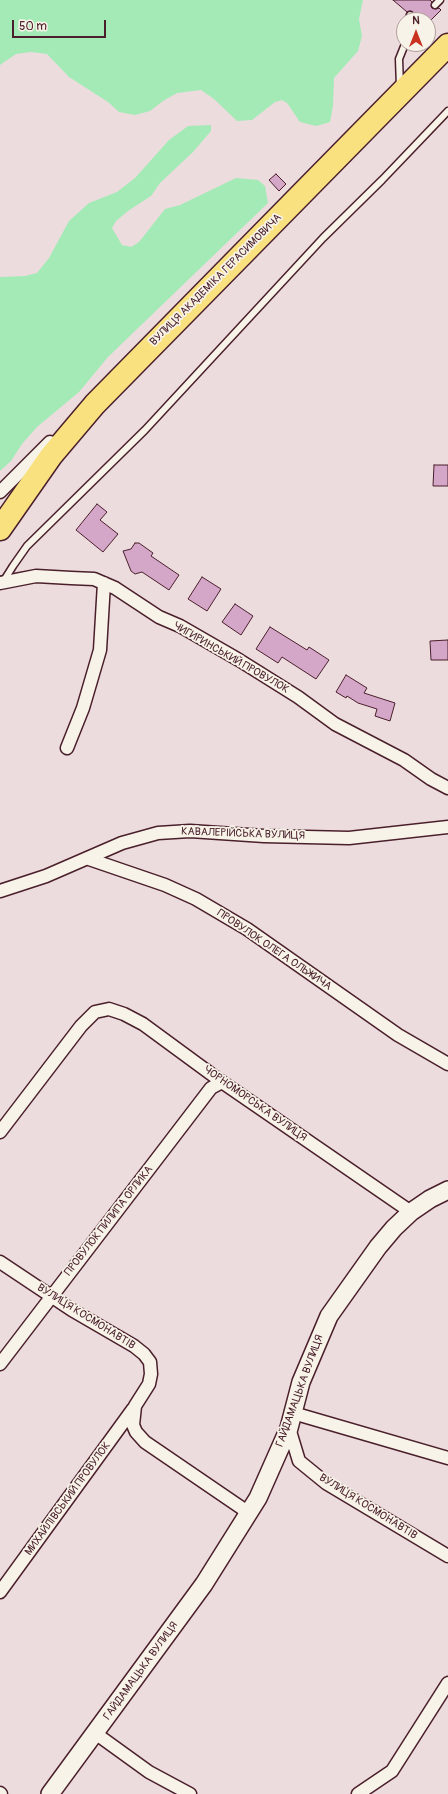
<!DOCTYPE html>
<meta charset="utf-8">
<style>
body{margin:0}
#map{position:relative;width:448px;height:1794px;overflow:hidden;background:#ecdcde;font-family:Pangolin,sans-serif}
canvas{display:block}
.north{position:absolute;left:396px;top:12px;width:40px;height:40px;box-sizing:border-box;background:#f7f3e8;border:1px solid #b29e9c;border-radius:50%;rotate:0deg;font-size:11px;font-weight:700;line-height:16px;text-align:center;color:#4a1f2b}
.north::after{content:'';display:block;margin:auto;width:14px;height:18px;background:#c8321e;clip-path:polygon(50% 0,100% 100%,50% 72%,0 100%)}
.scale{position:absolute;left:12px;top:20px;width:94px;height:18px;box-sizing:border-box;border:2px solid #4a1f2b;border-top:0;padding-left:5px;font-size:12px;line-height:14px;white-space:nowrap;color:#4a1f2b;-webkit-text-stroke:3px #f7f3e8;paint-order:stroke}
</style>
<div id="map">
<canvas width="448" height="1794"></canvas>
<div class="north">N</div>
<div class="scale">50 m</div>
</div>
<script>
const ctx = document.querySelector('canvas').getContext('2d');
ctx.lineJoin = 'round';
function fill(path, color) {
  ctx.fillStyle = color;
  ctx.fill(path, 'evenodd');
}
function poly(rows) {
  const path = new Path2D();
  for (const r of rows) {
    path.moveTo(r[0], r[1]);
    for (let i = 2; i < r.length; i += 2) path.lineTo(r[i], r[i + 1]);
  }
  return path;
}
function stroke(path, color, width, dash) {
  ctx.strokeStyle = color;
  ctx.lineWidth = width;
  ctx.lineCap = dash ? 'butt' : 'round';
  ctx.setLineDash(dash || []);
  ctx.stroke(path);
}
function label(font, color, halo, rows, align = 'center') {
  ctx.font = font + ' Pangolin,sans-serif';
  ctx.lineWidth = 3.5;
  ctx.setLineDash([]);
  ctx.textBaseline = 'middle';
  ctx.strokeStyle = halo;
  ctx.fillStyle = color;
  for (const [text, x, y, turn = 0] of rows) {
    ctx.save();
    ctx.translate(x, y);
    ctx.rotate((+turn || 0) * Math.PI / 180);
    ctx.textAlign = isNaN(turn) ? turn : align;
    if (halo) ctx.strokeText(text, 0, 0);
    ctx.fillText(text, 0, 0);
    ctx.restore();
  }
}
fill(poly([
 [0,0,363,0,359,19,362,36,358,51,334,78,333,106,330,122,316,126,300,122,287,103,282,100,275,102,252,120,237,121,214,99,201,90,177,93,163,101,150,111,135,115,119,112,108,102,69,77,47,54,31,52,16,54,0,65],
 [211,125,211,131,193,152,160,183,151,196,128,211,116,221,112,228,122,245,131,247,139,242,165,209,180,205,236,178,258,180,265,186,268,203,108,357,79,392,37,427,22,444,11,461,0,471,0,277,25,276,37,273,49,258,69,221,89,203,117,192,135,178,169,140,188,126]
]), '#a4eab6');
const building = poly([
 [393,0,430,0,432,2,431,6,432,8,436,9,439,8,441,10,431,20,415,20,413,12,410,11,407,12,393,0],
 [276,174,286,184,279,191,269,180,276,174],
 [434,465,448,465,448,486,433,486,434,465],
 [97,504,107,512,100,520,118,534,103,552,76,530,97,504],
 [135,543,139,543,153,553,151,556,179,575,169,590,142,572,135,574,131,571,123,551,131,549,135,543],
 [202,577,221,589,207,611,188,599,202,577],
 [235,604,253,616,241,635,222,622,235,604],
 [270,627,307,650,309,647,329,660,316,679,282,657,278,663,256,649,270,627],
 [448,640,448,660,431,660,430,641,448,640],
 [346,675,367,688,364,693,395,703,390,721,375,716,377,709,358,703,347,696,346,698,336,692,346,675]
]);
fill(building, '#d4a6c8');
stroke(building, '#4a1f2b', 1);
const lane = poly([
 [435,5,440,0],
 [408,20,410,15],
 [400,87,399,59,405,44],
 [3,582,13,566,27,546,145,430,323,238,382,180,448,111]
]);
const street = poly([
 [0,492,50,442],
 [0,583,36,576,71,578,94,579,115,588,159,617,180,626,239,660,298,697,335,724,404,760,431,779,448,788],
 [67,748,83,708,100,650,104,583],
 [89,859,165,885,196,899,247,929,398,1035,448,1064],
 [0,891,46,876,122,843,158,833,190,831,264,836,349,838,448,827],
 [0,1132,81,1026,95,1012,109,1009,124,1014,143,1024,222,1082,411,1212],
 [0,1262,72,1310,134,1346,144,1354,150,1362,151,1374,149,1384,135,1406,133,1425,136,1432,145,1442,249,1513],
 [0,1364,211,1088,222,1082],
 [293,1413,448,1458],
 [289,1428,299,1461,326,1483,448,1556],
 [0,1592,133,1409],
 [95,1733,149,1772,190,1794],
 [0,1793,1,1794],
 [358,1794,392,1771,448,1683]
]);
const secondary = poly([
 [50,1794,204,1584,258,1498,289,1428,301,1382,329,1316,378,1247,394,1228,411,1212,430,1199,448,1190]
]);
const highway = poly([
 [0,529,51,456,95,404,448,45]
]);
stroke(lane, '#4a1f2b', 9);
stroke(street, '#4a1f2b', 15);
stroke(secondary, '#4a1f2b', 20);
stroke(highway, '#4a1f2b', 25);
stroke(lane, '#f7f3e8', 6);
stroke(street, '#f7f3e8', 12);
stroke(secondary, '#f7f3e8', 17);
stroke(highway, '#fae180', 22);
label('11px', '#4a1f2b', '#f7f3e8', [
 ["ВУЛИЦЯ АКАДЕМІКА ГЕРАСИМОВИЧА",216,280,-45],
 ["ЧИГИРИНСЬКИЙ ПРОВУЛОК",231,658,30],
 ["КАВАЛЕРІЙСЬКА ВУЛИЦЯ",243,834,2],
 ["ПРОВУЛОК ОЛЕГА ОЛЬЖИЧА",274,950,34],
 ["ЧОРНОМОРСЬКА ВУЛИЦЯ",255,1104,35],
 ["ПРОВУЛОК ПИЛИПА ОРЛИКА",109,1221,-52],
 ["ВУЛИЦЯ КОСМОНАВТІВ",86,1317,32],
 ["ГАЙДАМАЦЬКА ВУЛИЦЯ",300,1391,-70],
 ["МИХАЙЛІВСЬКИЙ ПРОВУЛОК",68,1499,-54],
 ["ВУЛИЦЯ КОСМОНАВТІВ",368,1507,32],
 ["ГАЙДАМАЦЬКА ВУЛИЦЯ",141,1671,-54]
]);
</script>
